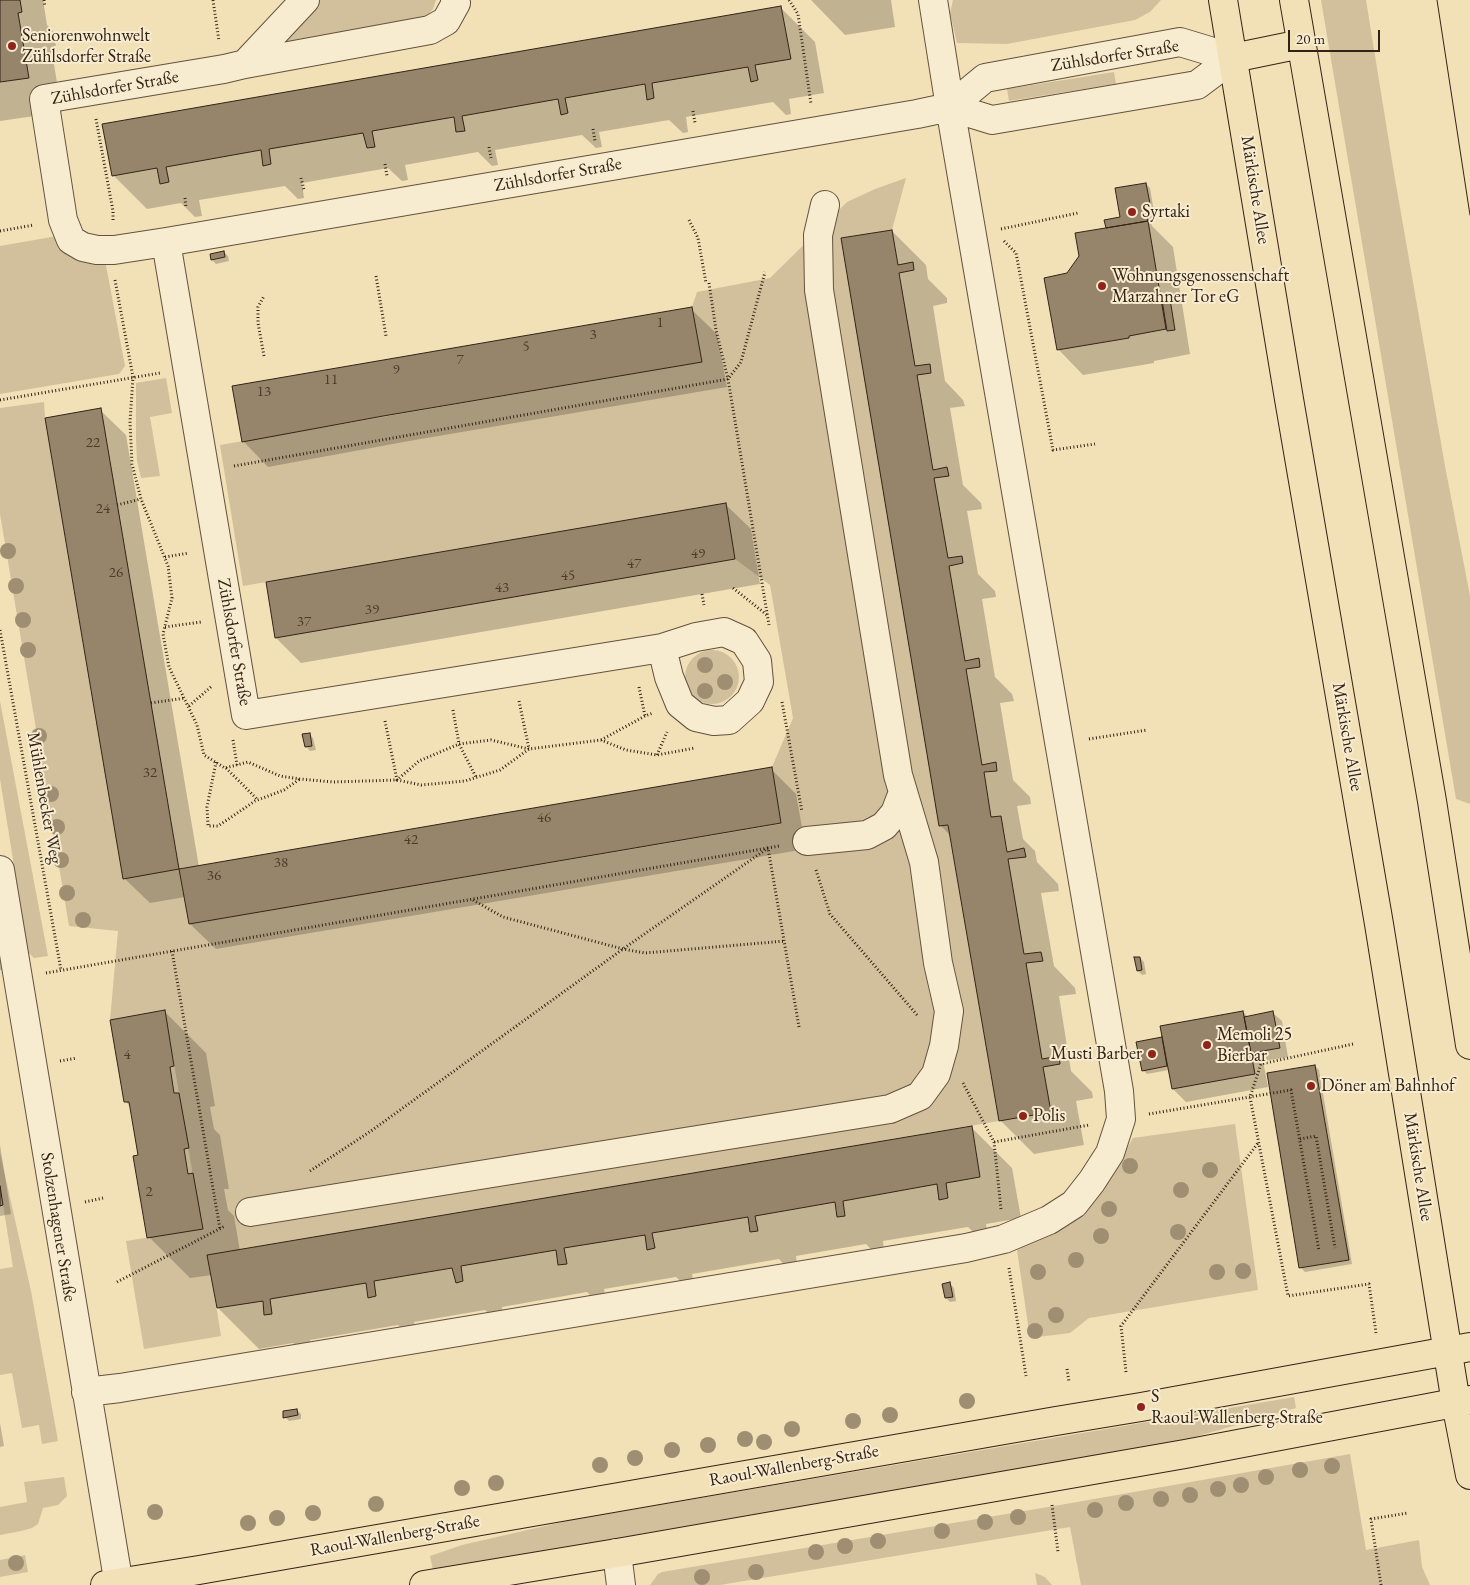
<!DOCTYPE html>
<meta charset="utf-8">
<style>
body{margin:0}
#map{position:relative;width:1470px;height:1585px;overflow:hidden;background:#f2e0b7;font-family:"EB Garamond",serif}
canvas{display:block}
.scale{position:absolute;left:1288px;top:30px;width:92px;height:22px;box-sizing:border-box;border:2px solid #332316;border-top:0;padding-left:6px;font-size:15px;line-height:18px;white-space:nowrap;color:#332316;-webkit-text-stroke:4px #f7ebd0;paint-order:stroke}
</style>
<div id="map">
<canvas width="1470" height="1585"></canvas>
<div class="scale">20 m</div>
</div>
<script>
const ctx = document.querySelector('canvas').getContext('2d');
ctx.lineJoin = 'round';
function fill(path, color) {
  ctx.fillStyle = color;
  ctx.fill(path, 'evenodd');
}
function poly(rows) {
  const path = new Path2D();
  for (const r of rows) {
    if (r.length === 3) {
      path.moveTo(r[0] + r[2], r[1]);
      path.arc(r[0], r[1], r[2], 0, 2 * Math.PI);
      continue;
    }
    path.moveTo(r[0], r[1]);
    for (let i = 2; i < r.length; i += 2) path.lineTo(r[i], r[i + 1]);
  }
  return path;
}
function stroke(path, color, width, dash) {
  ctx.strokeStyle = color;
  ctx.lineWidth = width;
  ctx.lineCap = dash ? 'butt' : 'round';
  ctx.setLineDash(dash || []);
  ctx.stroke(path);
}
function label(font, color, halo, rows, align = 'center') {
  ctx.font = font + ' "EB Garamond",serif';
  ctx.lineWidth = 4;
  ctx.setLineDash([]);
  ctx.textBaseline = 'middle';
  ctx.strokeStyle = halo;
  ctx.fillStyle = color;
  for (const [text, x, y, turn = 0] of rows) {
    ctx.save();
    ctx.translate(x, y);
    ctx.rotate((+turn || 0) * Math.PI / 180);
    ctx.textAlign = isNaN(turn) ? turn : align;
    if (halo) ctx.strokeText(text, 0, 0);
    ctx.fillText(text, 0, 0);
    ctx.restore();
  }
}
fill(poly([
 [319,0,436,0,433,9,423,20,283,46,281,37],
 [953,0,1161,0,1150,12,1135,20,1007,44,957,43,950,13],
 [1321,0,1366,0,1394,173,1445,466,1470,596,1470,804,1456,799],
 [1114,72,1116,84,1009,101,1007,89],
 [906,178,892,230,842,238,948,825,999,1121,208,1255,221,1336,144,1349,126,1241,202,1229,165,1011,110,1020,118,931,69,926,0,514,0,408,44,402,45,418,123,878,179,869,189,924,781,824,772,767,793,718,770,585,735,559,726,503,243,586,220,445,702,362,692,307,697,292,770,278,847,202,875,189],
 [57,236,105,260,125,366,119,374,0,394,0,246],
 [166,378,172,413,150,417,160,476,141,478,137,461,136,439,136,383],
 [712,677,27],
 [0,699,0,701,48,956,34,958,28,952,0,779],
 [1235,1124,1258,1290,1089,1318,1070,1333,1030,1338,1017,1250,1063,1224,1103,1190,1133,1138],
 [0,1153,31,1291,58,1441,42,1444,39,1425,22,1428,12,1373,0,1375,0,1269,13,1267,0,1186],
 [1294,1397,1296,1408,1184,1440,433,1570,430,1556,462,1545,571,1520],
 [1350,1454,1366,1550,1419,1540,1422,1567,1430,1585,1081,1585,1070,1527,720,1585,650,1585,658,1574,662,1572,1060,1505],
 [64,1477,67,1496,58,1505,43,1508,38,1524,32,1528,21,1531,0,1535,0,1507,27,1502,24,1482],
 [25,1555,28,1572,0,1577,0,1560],
 [1035,1573,1045,1577,1052,1585,1037,1585]
]), '#d2c09c');
fill(poly([
 [0,0,43,0,47,25,53,31,56,46,51,47,62,112,0,121],
 [811,0,891,0,895,27,845,35],
 [781,8,815,42,824,93,789,99,791,114,786,115,773,102,686,117,688,132,683,133,669,120,599,132,602,147,596,148,582,135,495,150,498,165,492,166,478,152,405,165,408,180,402,181,388,168,302,183,304,198,298,199,285,186,199,200,202,216,195,217,181,203,147,209,113,175],
 [1146,184,1150,188,1155,218,1150,219,1152,226,1173,247,1190,354,1154,361,1154,363,1083,375,1058,349,1067,274,1108,229,1121,218],
 [892,231,926,265,928,279,947,298,947,303,933,306,945,381,963,400,965,406,950,408,963,485,981,503,982,509,967,511,978,574,995,591,996,597,982,599,995,677,1012,694,1014,701,1000,703,1013,780,1030,797,1031,804,1017,806,1023,839,1035,851,1037,862,1058,884,1059,891,1041,893,1054,966,1075,988,1076,994,1059,996,1071,1071,1092,1092,1093,1098,1076,1101,1084,1145,1034,1154,1000,1120,951,836,940,825],
 [224,252,228,256,229,261,216,264,212,260],
 [691,309,717,334,727,387,409,441,268,467,243,441],
 [100,410,126,435,199,867,771,769,796,794,806,849,216,949,190,924,185,897,150,903,124,878],
 [725,504,751,529,760,584,301,663,276,638],
 [309,734,313,738,316,750,310,751,306,746],
 [0,952,3,970,0,970],
 [1140,958,1144,962,1146,974,1142,975,1138,971],
 [165,1012,206,1053,215,1106,210,1107,214,1129,220,1135,229,1189,224,1189,228,1210,234,1216,240,1251,971,1127,1012,1168,1021,1218,986,1224,988,1239,982,1240,968,1227,883,1241,885,1257,879,1258,866,1244,796,1256,798,1272,792,1273,779,1259,692,1274,695,1289,690,1290,676,1277,604,1289,607,1305,600,1305,587,1292,502,1307,504,1322,498,1323,485,1310,414,1322,417,1337,411,1338,398,1325,310,1340,312,1355,306,1356,293,1343,259,1349,218,1308,212,1275,190,1278,149,1237,140,1156,131,1107,125,1101],
 [1243,1012,1248,1017,1273,1013,1282,1021,1288,1057,1263,1061,1268,1087,1186,1102,1173,1089,1169,1070,1147,1074,1143,1070,1137,1043,1163,1038],
 [1315,1066,1319,1070,1352,1264,1305,1272,1301,1268],
 [0,1145,11,1214,0,1216],
 [950,1284,954,1288,956,1301,950,1302,946,1298],
 [297,1410,301,1414,301,1419,289,1421,285,1417],
 [0,1423,4,1446,0,1447]
]), '#0003');
const building = poly([
 [0,0,20,0,22,12,18,13,29,78,0,82,0,0],
 [781,6,791,59,755,65,758,80,751,82,748,67,652,83,654,98,647,100,645,84,565,98,568,113,561,115,558,99,462,116,465,131,456,132,454,117,372,131,375,147,367,148,363,133,269,149,271,164,263,166,261,150,166,167,169,182,160,184,157,168,112,176,102,124,781,6],
 [1146,183,1152,214,1147,215,1148,221,1106,228,1104,220,1120,217,1115,188,1146,183],
 [1148,221,1166,329,1129,336,1129,338,1057,350,1044,278,1067,273,1079,256,1075,233,1148,221],
 [892,230,898,265,913,262,914,270,899,273,915,366,930,364,931,373,917,375,933,470,947,467,949,476,934,478,948,558,962,556,963,563,949,566,965,661,979,658,980,667,966,669,982,765,996,762,997,771,984,772,991,817,1001,816,1007,852,1024,848,1026,857,1008,859,1024,954,1041,952,1043,961,1026,963,1042,1059,1059,1056,1060,1064,1043,1067,1051,1112,999,1121,948,825,939,826,841,238,892,230],
 [224,251,225,257,211,260,210,254,224,251],
 [1170,299,1175,330,1167,331,1162,300,1170,299],
 [692,307,702,362,383,416,242,442,232,386,692,307],
 [101,408,179,869,123,879,45,418,101,408],
 [726,503,735,559,275,638,266,582,726,503],
 [310,733,312,746,305,747,302,734,310,733],
 [772,767,781,823,189,924,179,869,772,767],
 [1134,957,1140,957,1142,970,1137,971,1134,957],
 [165,1010,174,1066,170,1067,174,1093,179,1093,189,1148,184,1149,188,1174,193,1173,203,1229,147,1238,133,1156,138,1155,129,1102,124,1102,110,1020,165,1010],
 [1243,1011,1255,1074,1172,1089,1160,1026,1243,1011],
 [1273,1011,1280,1048,1251,1053,1244,1017,1273,1011],
 [1162,1037,1167,1066,1142,1071,1136,1042,1162,1037],
 [1315,1065,1349,1260,1299,1268,1267,1073,1315,1065],
 [972,1126,980,1177,946,1183,948,1198,939,1200,937,1184,843,1201,845,1216,837,1217,835,1202,755,1216,758,1231,750,1232,748,1217,652,1233,655,1248,647,1250,645,1235,564,1248,567,1264,558,1265,556,1250,461,1266,463,1281,456,1283,452,1268,374,1281,376,1296,368,1298,366,1283,270,1299,272,1314,264,1315,263,1301,217,1308,207,1255,972,1126],
 [0,1186,3,1205,0,1206,0,1186],
 [950,1282,953,1297,945,1298,942,1284,950,1282],
 [297,1409,298,1415,283,1418,283,1411,297,1409]
]);
fill(building, '#96856a');
stroke(building, '#332316', 1);
const minor = poly([
 [305,0,245,64,430,30,446,21,456,3,455,0],
 [245,64,224,69,44,99,63,220,71,240,83,247,97,250,114,250,166,242,917,114,950,107,985,78,1180,42,1233,58],
 [950,107,992,120,1197,85,1233,58],
 [166,242,246,715,662,648,696,637,724,632,744,641,757,661,759,682,750,701,729,720,714,721,696,717,680,704,669,677,662,648],
 [807,841,867,835,884,826,895,813,903,792],
 [0,870,119,1585],
 [250,1212,890,1109,920,1096,936,1074,944,1046,949,1011,938,963,924,862,898,775,819,290,818,235,825,205],
 [86,1392,120,1388,966,1248,1004,1239,1049,1220,1074,1204,1092,1181,1110,1153,1121,1119,1119,1091,950,107,933,0],
 [617,1553,621,1585]
]);
const major = poly([
 [1223,0,1289,399,1379,924,1456,1403,1470,1475],
 [1294,0,1432,801,1470,1045],
 [1233,58,1301,44],
 [105,1585,199,1570,1056,1421,1141,1407,1470,1347],
 [424,1585,617,1553,1185,1454,1470,1400]
]);
stroke(minor, '#63523e', 30);
stroke(major, '#332316', 30);
stroke(poly([
 [44,0,45,7],
 [213,0,219,41],
 [789,0,798,14,811,104],
 [693,111,695,123],
 [96,119,113,211,113,221],
 [593,129,595,141],
 [489,147,491,158],
 [385,164,387,176],
 [301,178,304,190],
 [185,198,186,208],
 [689,220,698,238,706,283],
 [1001,229,1078,213],
 [0,231,34,225],
 [1004,241,1016,253,1053,450,1095,444],
 [376,276,386,336],
 [115,280,133,377,130,422,132,464,141,499,168,566,172,598,163,634,169,667,197,725,204,755,225,768,248,762,280,776,300,779,333,782,397,780,421,785,465,781,500,770,529,749,601,740,626,750,657,755,695,748],
 [709,283,716,330,728,379,769,625],
 [264,356,258,323,258,307,264,296],
 [0,400,160,373],
 [234,466,728,379,741,362,765,272],
 [117,505,141,499],
 [165,557,189,553],
 [733,588,767,615],
 [702,594,704,605],
 [165,627,201,622],
 [0,630,61,970],
 [639,687,645,716],
 [782,702,802,812],
 [151,703,185,698],
 [189,706,212,686],
 [453,710,459,744,476,777],
 [385,721,397,780,419,761,459,744,491,740,529,749,519,701],
 [1089,739,1147,730],
 [233,740,237,765],
 [601,740,645,716,653,713],
 [657,755,667,732],
 [216,762,207,807,208,826,218,826,255,801,284,790,300,779],
 [226,768,258,800],
 [816,870,830,914,918,1016],
 [473,900,503,917,623,949,645,953,785,941],
 [172,951,220,1229],
 [46,973,768,848,799,1027],
 [1353,1044,1261,1064,1250,1097,1288,1296,1369,1284,1376,1333],
 [60,1061,77,1058],
 [963,1083,994,1142,1001,1209],
 [1149,1114,1291,1090,1319,1251],
 [1300,1139,1316,1136,1335,1248],
 [994,1142,1089,1125],
 [310,1171,371,1131,623,949,768,848,779,846],
 [85,1202,103,1198],
 [1009,1268,1026,1376],
 [117,1282,225,1226],
 [1067,1369,1069,1382],
 [1126,1372,1121,1326,1258,1143],
 [1052,1505,1058,1552],
 [1381,1585,1371,1519,1408,1513]
]), '#332316', 3, [1, 2.5]);
stroke(minor, '#f7ebd0', 28);
stroke(major, '#f2e0b7', 28);
stroke(poly([
 [1437,0,1470,215]
]), '#332316', 1);
ctx.fillStyle = '#9f8e71';
for (const [x, y] of [
 [8,551],
 [16,586],
 [23,620],
 [28,650],
 [705,665],
 [725,682],
 [705,691],
 [39,736],
 [51,794],
 [57,827],
 [61,860],
 [67,893],
 [83,920],
 [1130,1166],
 [1210,1170],
 [1181,1190],
 [1109,1209],
 [1178,1232],
 [1101,1236],
 [1076,1260],
 [1243,1271],
 [1038,1272],
 [1217,1272],
 [1056,1315],
 [1035,1331],
 [967,1401],
 [890,1415],
 [853,1421],
 [792,1429],
 [745,1439],
 [764,1442],
 [708,1445],
 [672,1450],
 [635,1458],
 [600,1465],
 [1332,1466],
 [1300,1470],
 [1266,1477],
 [496,1483],
 [1241,1485],
 [462,1488],
 [1218,1489],
 [1190,1495],
 [1161,1499],
 [1126,1503],
 [376,1504],
 [1095,1510],
 [155,1512],
 [313,1513],
 [1018,1517],
 [277,1518],
 [985,1522],
 [248,1523],
 [942,1531],
 [878,1541],
 [845,1546],
 [816,1552],
 [16,1563],
 [756,1572],
 [702,1577]
]) {
  ctx.beginPath();
  ctx.arc(x, y, 8, 0, 2 * Math.PI);
  ctx.fill();
}
for (const [x, y, r, color] of [
 [12,46,5,"#8f2418"],
 [1132,212,5,"#8f2418"],
 [1102,286,5,"#8f2418"],
 [1207,1045,5,"#8f2418"],
 [1152,1054,5,"#8f2418"],
 [1311,1086,5,"#8f2418"],
 [1023,1116,5,"#8f2418"],
 [1141,1407,5,"#8f2418"]
]) {
  const dot = new Path2D();
  dot.arc(x, y, r, 0, 2 * Math.PI);
  ctx.fillStyle = color;
  ctx.fill(dot);
  stroke(dot, '#f7ebd0', 2);
}
label('15px', '#4c3c2b', null, [
 ["1",660,323],
 ["3",593,335],
 ["5",526,347],
 ["7",460,360],
 ["9",396,370],
 ["11",331,380],
 ["13",264,392],
 ["22",93,443],
 ["24",103,509],
 ["49",698,554],
 ["47",634,564],
 ["26",116,573],
 ["45",568,576],
 ["43",502,588],
 ["39",372,610],
 ["37",304,622],
 ["32",150,773],
 ["46",544,818],
 ["42",411,840],
 ["38",281,863],
 ["36",214,876],
 ["4",127,1055],
 ["2",149,1192]
]);
label('18px', '#332316', '#f7ebd0', [
 ["Seniorenwohnwelt",22,36],
 ["Zühlsdorfer Straße",22,57],
 ["Syrtaki",1142,212],
 ["Wohnungsgenossenschaft",1112,276],
 ["Marzahner Tor eG",1112,297],
 ["Memoli 25",1217,1035],
 ["Bierbar",1217,1056],
 ["Musti Barber",1142,1054,"right"],
 ["Döner am Bahnhof",1321,1086],
 ["Polis",1033,1116],
 ["S",1151,1397],
 ["Raoul-Wallenberg-Straße",1151,1418]
], 'left');
label('18px', '#332316', '#f7ebd0', [
 ["Zühlsdorfer Straße",1115,56,-9],
 ["Zühlsdorfer Straße",115,88,-10],
 ["Zühlsdorfer Straße",558,175,-10],
 ["Märkische Allee",1255,190,81],
 ["Zühlsdorfer Straße",234,642,80],
 ["Märkische Allee",1347,737,80],
 ["Mühlenbecker Weg",44,798,80],
 ["Märkische Allee",1418,1167,81],
 ["Stolzenhagener Straße",58,1227,81],
 ["Raoul-Wallenberg-Straße",794,1466,-10],
 ["Raoul-Wallenberg-Straße",395,1536,-10]
]);
</script>
